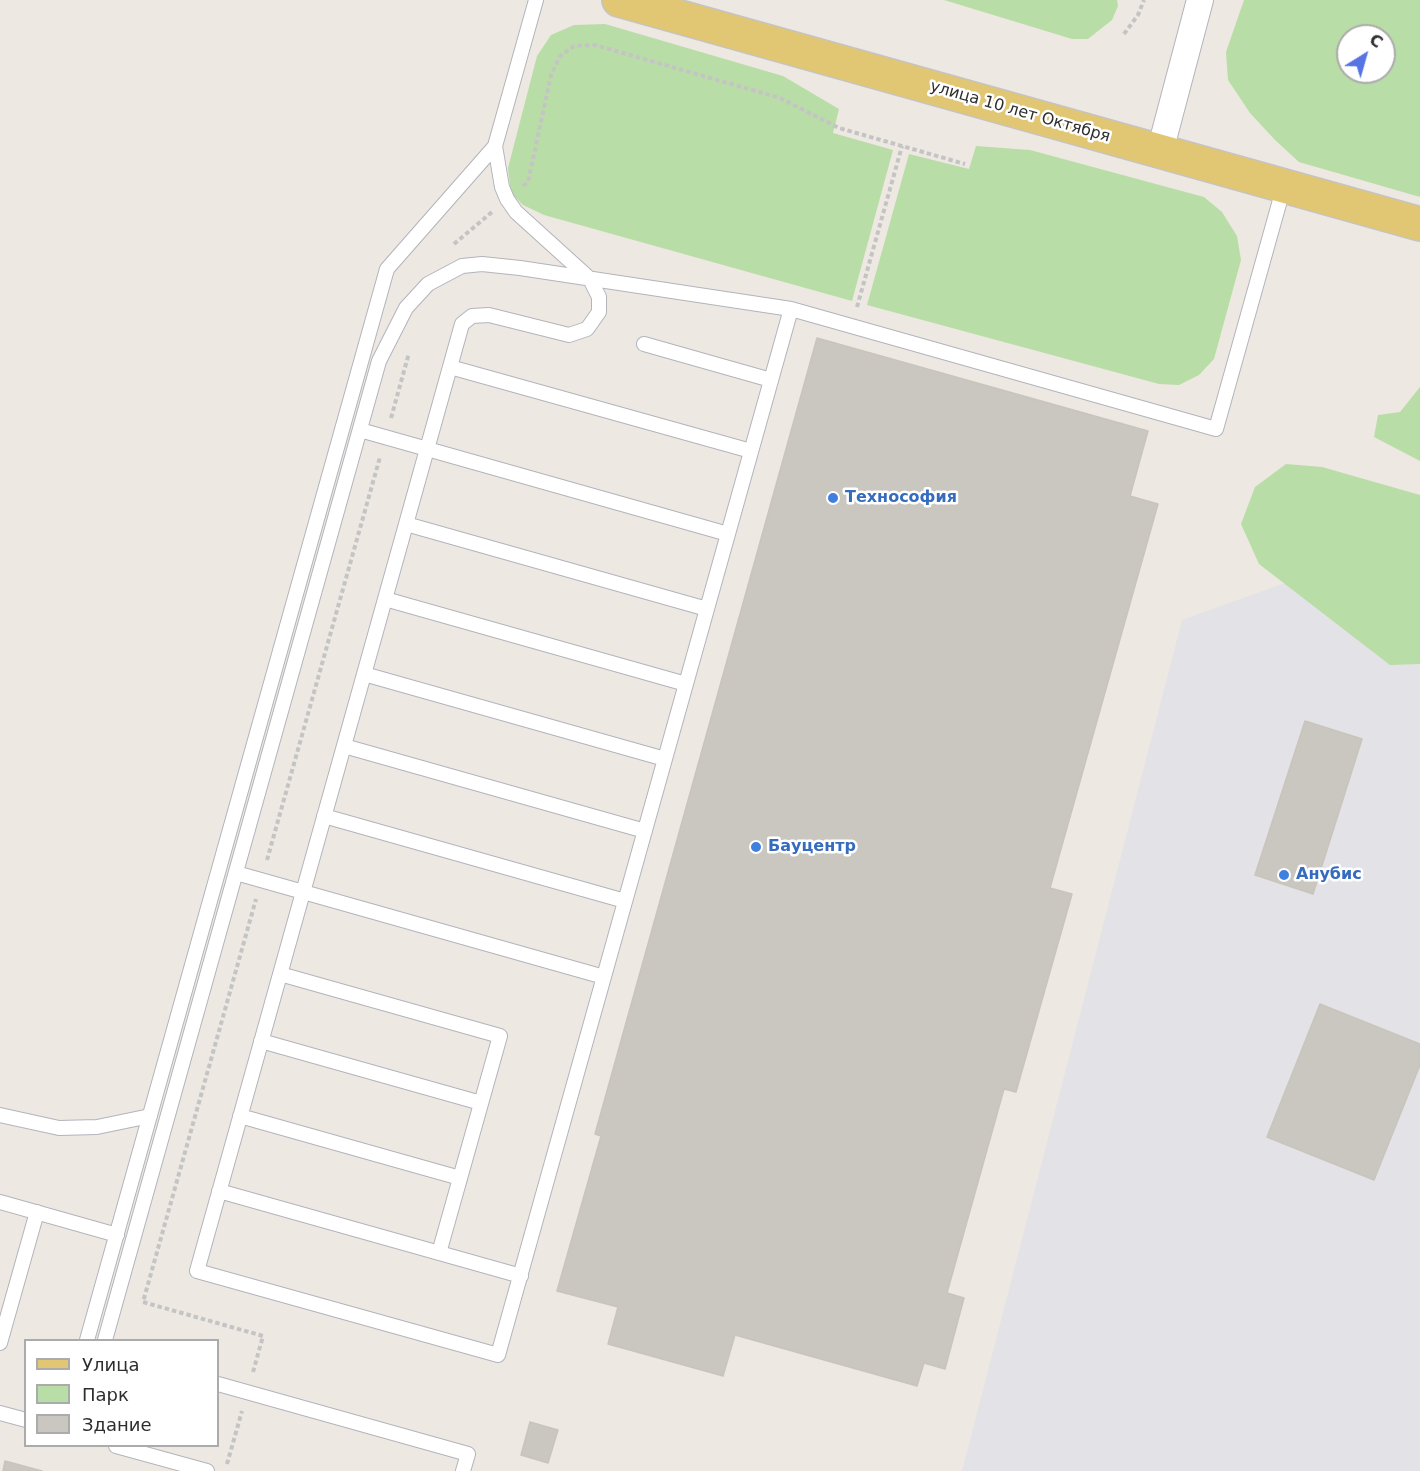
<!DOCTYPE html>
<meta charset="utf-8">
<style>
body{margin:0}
#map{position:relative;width:1420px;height:1471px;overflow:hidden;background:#ede8e2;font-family:"DejaVu Sans",sans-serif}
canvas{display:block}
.legend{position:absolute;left:24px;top:1339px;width:195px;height:108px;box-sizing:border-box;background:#fff;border:2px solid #ababab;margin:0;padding:8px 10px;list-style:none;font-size:18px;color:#2e2e2e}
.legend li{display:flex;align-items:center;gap:12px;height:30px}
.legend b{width:30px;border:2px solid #ababab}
.north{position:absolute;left:1336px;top:24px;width:60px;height:60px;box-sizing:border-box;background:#fff;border:2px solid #ababab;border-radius:50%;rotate:37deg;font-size:16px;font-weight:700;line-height:24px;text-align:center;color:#2e2e2e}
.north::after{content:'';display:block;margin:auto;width:21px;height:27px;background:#5774e5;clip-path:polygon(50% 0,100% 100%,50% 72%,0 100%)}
</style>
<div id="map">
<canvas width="1420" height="1471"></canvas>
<ul class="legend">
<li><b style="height:8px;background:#e1c673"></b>Улица</li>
<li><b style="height:16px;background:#b9dda6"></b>Парк</li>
<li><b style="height:16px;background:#cac6c0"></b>Здание</li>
</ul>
<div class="north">С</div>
</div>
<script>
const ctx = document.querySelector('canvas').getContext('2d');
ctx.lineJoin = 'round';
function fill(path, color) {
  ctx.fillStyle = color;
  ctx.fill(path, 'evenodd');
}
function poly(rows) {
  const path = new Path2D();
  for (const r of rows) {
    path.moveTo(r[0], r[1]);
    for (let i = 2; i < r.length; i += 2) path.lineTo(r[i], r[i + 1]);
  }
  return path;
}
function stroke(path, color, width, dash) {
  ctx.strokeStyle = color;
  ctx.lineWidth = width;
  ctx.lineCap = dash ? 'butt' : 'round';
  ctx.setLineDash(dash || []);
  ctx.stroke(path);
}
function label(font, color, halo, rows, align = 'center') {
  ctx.font = font + ' "DejaVu Sans",sans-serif';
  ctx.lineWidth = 5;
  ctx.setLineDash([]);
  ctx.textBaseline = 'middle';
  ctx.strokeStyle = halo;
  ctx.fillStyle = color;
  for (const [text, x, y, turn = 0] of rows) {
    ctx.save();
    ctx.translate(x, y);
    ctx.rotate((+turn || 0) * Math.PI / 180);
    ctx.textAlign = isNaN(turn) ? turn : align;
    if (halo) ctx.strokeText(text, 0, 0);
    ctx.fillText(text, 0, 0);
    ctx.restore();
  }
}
fill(poly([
 [1420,547,1420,1471,962,1471,1182,620,1360,556]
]), '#e3e2e7');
fill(poly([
 [944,0,1117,0,1118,6,1112,20,1088,39,1072,39],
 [1244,0,1420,0,1420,197,1299,162,1275,140,1250,113,1228,80,1226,52],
 [1348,36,1384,36,1384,72,1348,72],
 [605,24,783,76,839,109,833,133,893,150,852,301,544,215,523,205,511,193,508,168,537,56,551,35,574,25],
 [976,146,1030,150,1204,197,1222,212,1237,236,1241,260,1214,359,1199,375,1179,385,1159,384,867,305,909,154,969,169],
 [1420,387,1420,461,1374,437,1378,415,1400,412],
 [1286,464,1322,467,1420,495,1420,664,1390,665,1259,564,1241,524,1255,487]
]), '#b9dda6');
const building = poly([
 [817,338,1148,431,1130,496,1158,504,1050,888,1072,894,1016,1092,1004,1089,947,1293,964,1298,945,1369,924,1363,917,1386,735,1335,723,1376,608,1344,618,1307,557,1291,601,1136,595,1134,817,338],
 [1305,721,1362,739,1313,894,1255,875,1305,721],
 [1320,1004,1420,1044,1420,1065,1374,1180,1267,1137,1320,1004],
 [530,1422,558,1430,548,1463,521,1455,530,1422],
 [5,1461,42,1471,3,1471,5,1461]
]);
fill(building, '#cac6c0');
stroke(building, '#c9c4bc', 1.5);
const service = poly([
 [536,0,495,146,502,187,507,199,516,212,590,279,599,297,599,312,587,329,569,335,489,315,472,316,462,324,197,1271,498,1355,791,309],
 [644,344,771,380],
 [450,367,751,451],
 [360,430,728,534],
 [406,524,707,609],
 [385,599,686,684],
 [364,674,665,759],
 [344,746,645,831],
 [324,816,625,901],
 [236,873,604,977],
 [280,974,500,1036,439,1253],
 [261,1041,481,1103],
 [0,1115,59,1128,97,1127,150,1116],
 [240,1116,460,1178],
 [219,1191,521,1276],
 [0,1202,117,1235],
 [87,1340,387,269,495,146],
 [105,1340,379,361,406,308,428,284,462,266,482,264,520,268,791,309,1216,429,1284,186],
 [0,1343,37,1212],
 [218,1384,468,1454,463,1471],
 [0,1413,26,1420],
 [116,1446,207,1471]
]);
const minor = poly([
 [1160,151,1200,0]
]);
const primary = poly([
 [619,0,1420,224]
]);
stroke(service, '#b3b4bc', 16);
stroke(minor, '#b3b4bc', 28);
stroke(primary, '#c4c4c4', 36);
stroke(poly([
 [1124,34,1138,15,1144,0],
 [523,186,528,182,551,75,560,56,574,46,595,45,780,98,839,128,965,164],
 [454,244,492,212],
 [857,307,902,146],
 [391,418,409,353],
 [267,860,380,457],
 [253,1372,263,1336,143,1302,256,899],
 [227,1464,242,1411]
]), '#c4c4c4', 4, [4.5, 3]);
stroke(service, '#fff', 14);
stroke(minor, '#fff', 26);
stroke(primary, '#e1c673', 33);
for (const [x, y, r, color] of [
 [833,498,6,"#3f7fe0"],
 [756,847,6,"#3f7fe0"],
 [1284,875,6,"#3f7fe0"]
]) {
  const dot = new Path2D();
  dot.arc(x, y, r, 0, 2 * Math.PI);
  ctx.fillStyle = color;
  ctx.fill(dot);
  stroke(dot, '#fff', 2);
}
label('16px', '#2e2e2e', '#fff', [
 ["улица 10 лет Октября",1020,112,16]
]);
label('bold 16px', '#366cbe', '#fff', [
 ["Технософия",845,498],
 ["Бауцентр",768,847],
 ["Анубис",1296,875]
], 'left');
</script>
